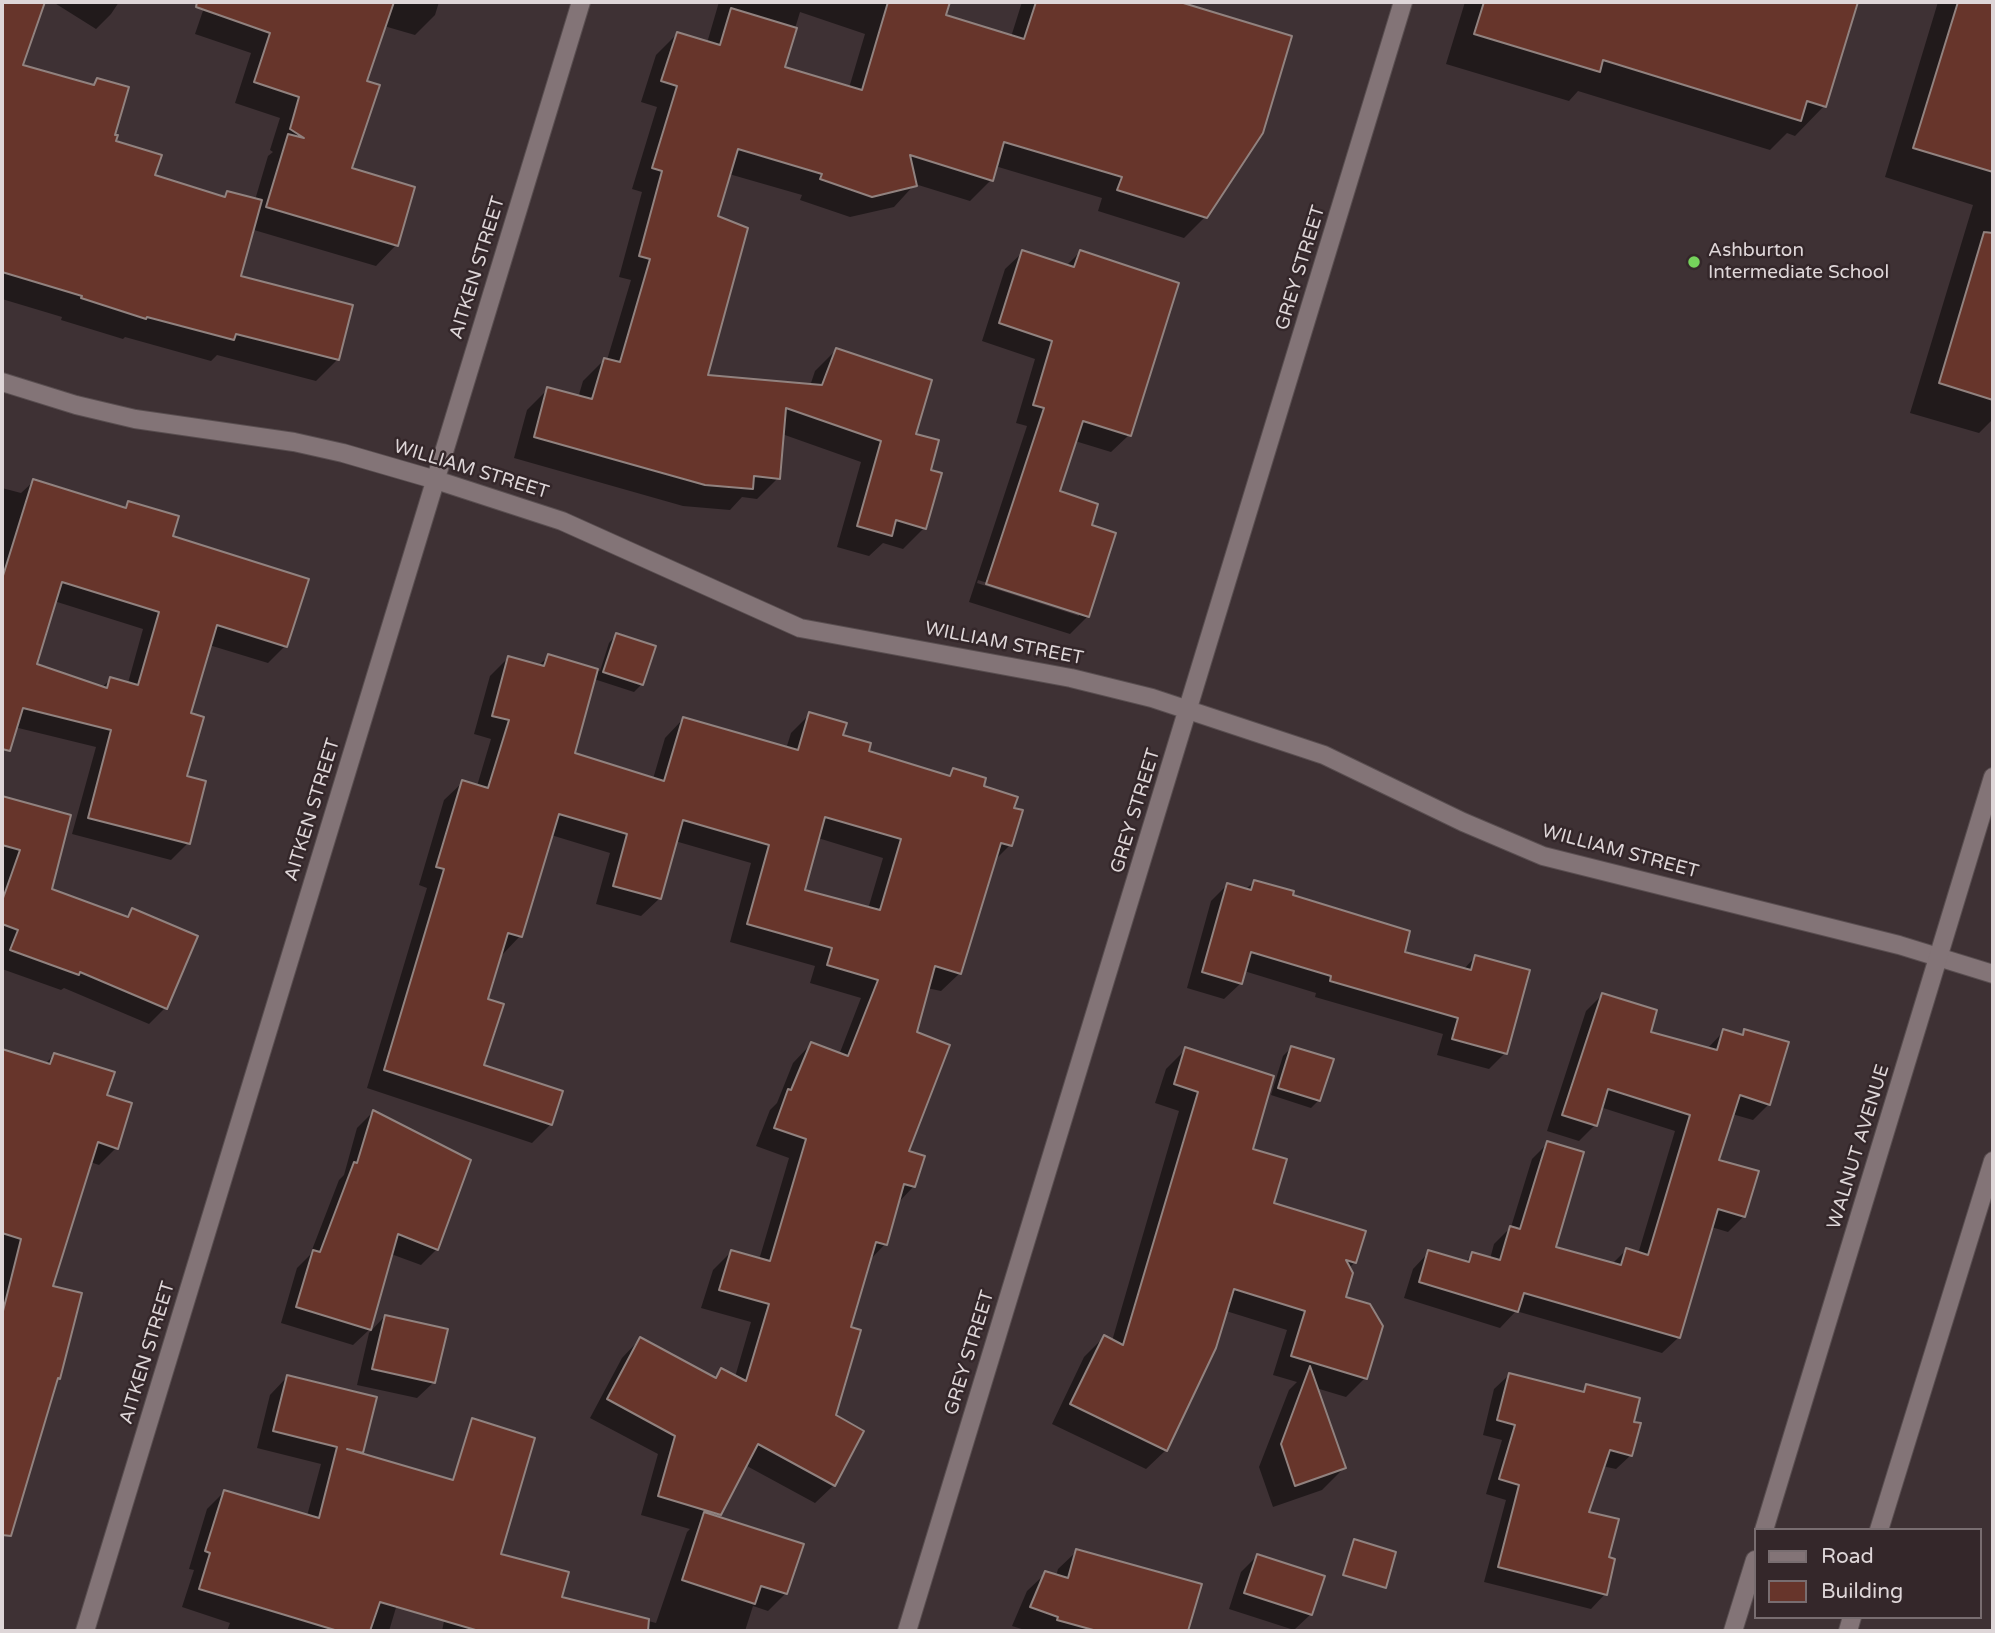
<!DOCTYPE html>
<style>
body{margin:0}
#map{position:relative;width:1995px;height:1633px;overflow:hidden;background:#3e3134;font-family:"Varela Round",sans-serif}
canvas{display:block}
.frame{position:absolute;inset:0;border:4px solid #ded6d8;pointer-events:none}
.legend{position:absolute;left:1754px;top:1528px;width:228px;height:91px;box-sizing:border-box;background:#34272a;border:2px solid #786d70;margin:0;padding:9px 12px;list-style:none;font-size:21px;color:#ded6d8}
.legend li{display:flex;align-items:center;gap:14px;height:35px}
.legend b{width:35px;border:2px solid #786d70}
</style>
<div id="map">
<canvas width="1995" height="1633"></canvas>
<div class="frame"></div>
<ul class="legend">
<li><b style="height:9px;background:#837477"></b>Road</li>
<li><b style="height:19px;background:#67352b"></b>Building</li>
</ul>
</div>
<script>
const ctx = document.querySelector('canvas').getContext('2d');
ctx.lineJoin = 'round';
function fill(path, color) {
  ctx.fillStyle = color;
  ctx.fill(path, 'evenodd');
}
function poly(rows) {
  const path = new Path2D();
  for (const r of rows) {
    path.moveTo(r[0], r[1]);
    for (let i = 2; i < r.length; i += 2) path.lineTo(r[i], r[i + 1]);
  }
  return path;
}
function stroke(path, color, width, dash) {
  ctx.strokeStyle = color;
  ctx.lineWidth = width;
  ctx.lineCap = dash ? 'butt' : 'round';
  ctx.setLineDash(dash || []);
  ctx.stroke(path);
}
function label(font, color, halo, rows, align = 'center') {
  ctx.font = font + ' "Varela Round",sans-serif';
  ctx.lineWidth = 5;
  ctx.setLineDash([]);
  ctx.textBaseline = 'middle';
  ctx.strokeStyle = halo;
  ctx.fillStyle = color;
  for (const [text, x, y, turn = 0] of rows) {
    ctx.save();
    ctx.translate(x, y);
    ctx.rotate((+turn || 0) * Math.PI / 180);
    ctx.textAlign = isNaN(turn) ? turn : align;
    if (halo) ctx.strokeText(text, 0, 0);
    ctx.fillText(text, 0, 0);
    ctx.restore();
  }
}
fill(poly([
 [53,2,119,2,111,14,96,29],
 [206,2,439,2,435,15,415,35,384,26,365,82,350,169,396,245,376,266,254,230,239,277,351,306,337,360,316,381,217,355,211,361,125,337,123,339,61,320,62,317,2,299,2,98,4,90,113,136,114,143,153,176,222,198,227,193,255,200,268,156,273,152,270,150,280,118,235,103,251,53,195,34],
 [719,2,949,2,944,16,1011,37,1022,2,1174,2,1290,37,1205,217,1184,238,1098,211,1102,198,995,166,991,180,970,201,915,184,894,207,850,217,800,200,802,195,729,174,716,217,706,377,810,386,815,371,836,350,914,435,929,472,924,528,903,549,883,543,869,556,837,547,861,462,782,434,778,478,757,499,742,497,730,510,683,506,514,458,527,410,548,389,578,398,583,381,604,360,607,360,631,280,619,277,642,192,632,189,657,107,641,102,656,55,677,34,707,43],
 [800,12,865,34,849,88,783,68],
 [1465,2,1856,2,1824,106,1795,136,1787,133,1770,150,1578,91,1569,101,1446,64],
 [1938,2,1993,2,1993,419,1979,433,1910,413,1973,205,1885,177],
 [1023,252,1066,266,1080,252,1129,435,1111,452,1075,441,1058,492,1090,526,1088,616,1070,634,969,602,1027,426,1016,423,1035,359,982,341,1005,269],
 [978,580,1079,612,1079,616,977,583],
 [34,481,123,509,129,503,171,537,285,646,268,663,209,645,189,714,185,777,188,843,171,860,72,834,96,747,2,724,2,488,21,493],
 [54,601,143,629,128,683,111,679,101,688,34,665],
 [616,635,642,684,634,692,594,679,573,754,653,779,665,738,683,719,786,749,791,733,810,714,867,752,947,777,953,770,982,787,1012,809,1010,845,993,862,960,973,941,991,927,988,915,1033,906,1152,914,1186,897,1204,885,1244,869,1261,849,1328,834,1416,834,1485,815,1503,745,1465,716,1518,786,1593,768,1611,753,1606,745,1631,442,1631,480,1446,499,1555,560,1598,656,1623,687,1532,690,1529,641,1515,658,1454,590,1418,622,1358,640,1339,713,1378,722,1370,735,1377,751,1322,701,1308,713,1270,731,1252,759,1260,789,1158,756,1146,770,1110,777,1103,793,1063,811,1044,839,1055,861,998,810,983,815,966,730,942,751,863,675,841,660,898,641,916,596,904,610,853,551,835,520,936,502,955,499,954,485,1000,482,1066,551,1124,532,1143,367,1088,427,888,419,885,444,800,463,782,477,786,491,739,474,734,490,676,508,658,538,666,549,656,600,671,609,643],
 [818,838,883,858,868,909,803,891],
 [2,798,69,816,50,890,125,918,132,910,165,1008,149,1024,64,988,61,990,2,969],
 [1254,882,1290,897,1402,953,1463,970,1475,957,1505,1053,1489,1069,1437,1055,1443,1034,1315,997,1316,993,1244,971,1241,983,1224,999,1187,988,1211,901,1227,885,1245,890],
 [1602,995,1648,1033,1707,1049,1724,1031,1740,1036,1745,1031,1769,1104,1753,1120,1732,1114,1717,1161,1744,1216,1728,1232,1711,1227,1679,1337,1662,1353,1516,1311,1500,1328,1404,1298,1413,1269,1429,1252,1464,1263,1473,1254,1490,1259,1494,1244,1511,1227,1532,1159,1548,1143,1554,1248,1612,1264,1626,1250,1638,1254,1675,1131,1600,1107,1595,1125,1579,1141,1547,1131,1586,1011],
 [1291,1048,1319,1100,1311,1108,1271,1095,1283,1056],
 [1186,1049,1251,1150,1272,1204,1355,1262,1349,1268,1344,1298,1365,1378,1346,1397,1316,1388,1344,1468,1322,1490,1273,1507,1259,1467,1289,1390,1297,1382,1273,1375,1287,1330,1226,1311,1166,1450,1146,1469,1052,1424,1084,1357,1104,1337,1112,1341,1179,1111,1155,1103,1166,1069],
 [2,1051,45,1064,54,1055,105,1096,116,1148,99,1165,90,1162,50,1287,19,1505,2,1522],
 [373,1112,437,1249,421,1265,391,1254,370,1329,353,1345,281,1323,297,1268,310,1255,339,1180,344,1175,357,1128],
 [385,1316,434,1382,417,1398,357,1385,369,1333],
 [1509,1375,1580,1393,1587,1386,1632,1423,1631,1455,1616,1469,1602,1466,1587,1513,1607,1558,1605,1594,1591,1609,1484,1582,1506,1500,1486,1494,1502,1440,1483,1435,1494,1389],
 [287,1377,361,1452,359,1454,435,1477,389,1631,227,1631,230,1623,182,1607,194,1570,189,1569,207,1509,224,1492,307,1516,321,1464,257,1448,270,1395],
 [1077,1551,1199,1585,1186,1631,1028,1631,1012,1626,1027,1591,1046,1573,1056,1576,1058,1569],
 [1257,1556,1311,1614,1294,1630,1229,1609,1241,1572]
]), '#0007');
const building = poly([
 [2,2,45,2,23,65,94,85,97,78,129,87,115,135,118,135,116,141,162,155,155,175,225,197,227,191,262,200,241,276,353,305,339,360,236,334,234,340,147,317,146,319,81,298,82,296,2,272,2,2],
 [197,2,394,2,367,81,380,85,352,168,415,187,398,246,266,207,288,134,304,138,290,129,299,97,254,82,270,33,196,7,197,2],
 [888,2,950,2,946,15,1024,39,1036,2,1180,2,1292,36,1263,133,1207,218,1117,190,1122,177,1004,142,993,181,910,155,917,186,872,197,820,179,822,174,738,149,718,216,748,228,708,375,822,385,836,348,932,380,916,434,939,440,931,470,942,473,926,529,896,520,892,536,857,526,881,441,786,408,780,479,754,476,753,489,705,485,534,437,547,387,592,399,604,358,620,362,650,259,639,256,662,171,652,168,677,86,661,81,677,32,720,45,731,8,797,28,785,67,862,90,888,2],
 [1484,2,1858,2,1826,107,1807,101,1801,121,1603,60,1600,72,1474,34,1484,2],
 [1958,2,1993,2,1993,172,1913,148,1958,2],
 [1984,232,1993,233,1993,400,1939,383,1984,232],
 [1022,250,1074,267,1080,250,1179,283,1131,436,1083,421,1060,491,1098,504,1092,525,1116,533,1089,617,986,584,1044,408,1033,405,1052,341,999,323,1022,250],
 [33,479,126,508,128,501,179,516,173,536,309,579,287,647,217,625,191,713,204,717,187,776,206,781,190,844,88,818,111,730,23,708,10,751,2,749,2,579,33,479],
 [62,582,159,612,138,685,110,677,107,688,37,664,62,582],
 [616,633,656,646,643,685,603,672,616,633],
 [548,654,598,669,575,753,664,781,683,717,798,750,809,712,847,723,843,735,871,743,869,751,950,776,953,768,986,778,984,786,1018,797,1014,808,1023,810,1012,846,1001,843,961,974,935,966,917,1032,950,1045,909,1151,925,1156,915,1187,904,1184,887,1245,876,1242,851,1327,861,1330,836,1415,864,1431,835,1486,758,1444,721,1515,658,1496,675,1436,607,1399,640,1337,716,1378,721,1368,746,1381,769,1304,719,1290,731,1250,770,1261,806,1139,774,1128,788,1089,791,1090,811,1042,848,1056,878,980,827,965,832,948,747,924,769,845,683,820,661,899,613,886,627,834,559,814,522,937,508,933,488,999,504,1004,484,1065,563,1091,552,1125,384,1070,444,869,436,867,462,780,488,788,509,720,492,716,508,656,544,666,548,654],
 [825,817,901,839,880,910,805,890,825,817],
 [2,796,71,815,52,889,128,917,132,908,198,936,167,1009,80,972,79,975,10,950,18,930,2,924,2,901,20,850,2,845,2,796],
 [1254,880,1294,891,1293,895,1410,931,1405,952,1471,970,1475,955,1530,970,1507,1054,1452,1039,1458,1018,1330,981,1331,976,1251,952,1242,984,1202,972,1227,883,1251,890,1254,880],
 [1602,993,1657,1010,1651,1032,1717,1050,1723,1029,1743,1035,1744,1029,1789,1042,1770,1105,1740,1095,1719,1160,1759,1171,1745,1217,1718,1209,1680,1338,1524,1293,1518,1312,1419,1282,1428,1250,1469,1262,1472,1252,1500,1260,1510,1226,1520,1229,1547,1141,1584,1152,1556,1247,1621,1265,1626,1248,1648,1255,1690,1115,1608,1089,1597,1126,1562,1115,1602,993],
 [1291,1046,1334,1059,1320,1101,1278,1088,1291,1046],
 [1185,1047,1274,1076,1253,1149,1287,1159,1274,1203,1366,1231,1356,1263,1346,1260,1353,1273,1346,1297,1370,1304,1383,1326,1367,1379,1291,1356,1305,1311,1234,1289,1216,1348,1167,1451,1070,1404,1104,1335,1123,1345,1198,1092,1174,1084,1185,1047],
 [2,1049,50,1064,54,1053,115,1072,107,1095,132,1103,118,1149,98,1142,53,1286,82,1293,60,1379,58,1378,11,1536,2,1535,2,1315,21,1239,2,1233,2,1049],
 [373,1110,471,1160,438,1250,398,1234,371,1330,296,1307,313,1250,320,1252,354,1162,357,1163,373,1110],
 [385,1315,448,1329,435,1383,372,1369,385,1315],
 [1310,1366,1346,1468,1295,1486,1281,1444,1310,1366],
 [1509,1373,1584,1392,1586,1384,1640,1398,1634,1422,1641,1423,1632,1456,1610,1450,1589,1512,1619,1519,1609,1557,1615,1559,1607,1595,1498,1567,1519,1485,1499,1479,1515,1425,1497,1420,1509,1373],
 [287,1375,377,1397,363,1453,347,1449,453,1480,472,1418,535,1438,501,1554,569,1572,562,1597,649,1619,648,1631,479,1631,380,1602,370,1631,338,1631,199,1589,210,1553,205,1551,224,1490,319,1518,337,1447,273,1431,287,1375],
 [704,1512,804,1544,787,1594,761,1586,755,1604,682,1580,704,1512],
 [1354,1539,1396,1552,1386,1588,1343,1575,1354,1539],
 [1076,1549,1202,1584,1188,1631,1097,1631,1057,1620,1058,1617,1030,1607,1045,1571,1068,1578,1076,1549],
 [1257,1554,1325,1576,1312,1615,1244,1593,1257,1554]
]);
fill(building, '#67352b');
stroke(building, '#91827f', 2);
const street = poly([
 [2,382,76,405,135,419,294,442,343,453,436,480,562,521,800,628,1071,678,1152,698,1324,755,1463,822,1543,856,1899,945,1993,974],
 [85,1631,581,2],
 [907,1631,1403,2]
]);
const secondary = poly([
 [1764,1530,1993,777],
 [1879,1530,1993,1161],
 [1733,1631,1755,1560],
 [1848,1631,1852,1617]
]);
stroke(street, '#594e50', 20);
stroke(secondary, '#594e50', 20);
stroke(street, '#837477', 18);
stroke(secondary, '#837477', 18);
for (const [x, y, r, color] of [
 [1694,262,7,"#75d25b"]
]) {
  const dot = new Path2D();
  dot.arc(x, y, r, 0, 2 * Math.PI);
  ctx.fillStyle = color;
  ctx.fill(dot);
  stroke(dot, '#34272a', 2.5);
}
label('19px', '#ded6d8', '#34272a', [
 ["Ashburton",1708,251],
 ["Intermediate School",1708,273]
], 'left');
label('19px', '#ded6d8', '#34272a', [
 ["AITKEN STREET",478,268,-73],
 ["GREY STREET",1301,268,-73],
 ["WILLIAM STREET",471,470,17],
 ["WILLIAM STREET",1004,644,11],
 ["AITKEN STREET",313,810,-73],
 ["GREY STREET",1136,811,-73],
 ["WILLIAM STREET",1620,852,15],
 ["WALNUT AVENUE",1859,1147,-73],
 ["AITKEN STREET",148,1353,-73],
 ["GREY STREET",970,1353,-73]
]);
</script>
